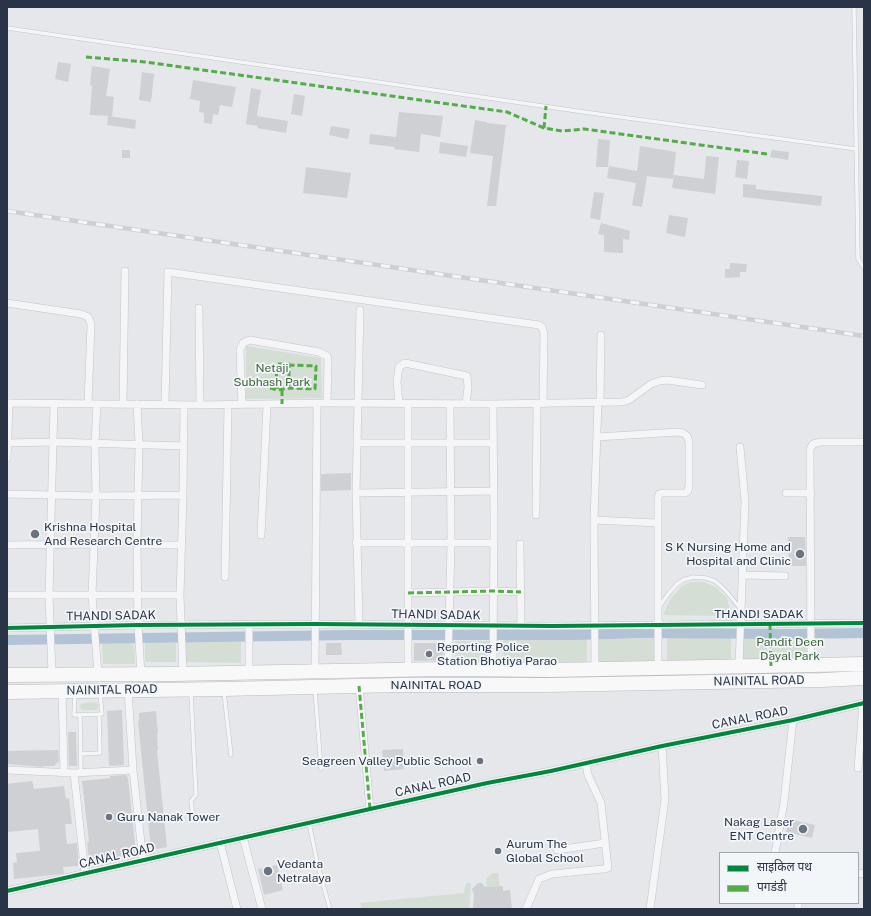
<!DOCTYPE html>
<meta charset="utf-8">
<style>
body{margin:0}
#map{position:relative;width:871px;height:916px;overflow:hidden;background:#e5e7ea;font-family:"Public Sans","Noto Sans Devanagari",sans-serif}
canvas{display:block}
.frame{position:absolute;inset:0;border:8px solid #293446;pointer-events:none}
.legend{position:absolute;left:719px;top:852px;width:140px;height:52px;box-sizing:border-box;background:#f3f6f9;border:1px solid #a2a8b1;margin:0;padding:5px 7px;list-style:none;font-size:12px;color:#293446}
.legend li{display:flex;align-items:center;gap:8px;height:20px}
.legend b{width:20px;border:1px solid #a2a8b1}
</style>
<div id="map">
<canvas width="871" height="916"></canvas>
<div class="frame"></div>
<ul class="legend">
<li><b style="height:5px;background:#00873e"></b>साइकिल पथ</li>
<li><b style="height:5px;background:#53ac47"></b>पगडंडी</li>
</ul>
</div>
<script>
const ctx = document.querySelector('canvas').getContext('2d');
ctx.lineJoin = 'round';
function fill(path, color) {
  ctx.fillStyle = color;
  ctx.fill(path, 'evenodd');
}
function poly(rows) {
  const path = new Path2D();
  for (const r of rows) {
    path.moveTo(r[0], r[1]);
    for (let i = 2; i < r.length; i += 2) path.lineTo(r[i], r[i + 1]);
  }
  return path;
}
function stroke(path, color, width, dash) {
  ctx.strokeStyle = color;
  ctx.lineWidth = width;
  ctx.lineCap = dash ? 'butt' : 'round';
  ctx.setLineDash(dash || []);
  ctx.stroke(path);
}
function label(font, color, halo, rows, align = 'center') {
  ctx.font = font + ' "Public Sans",sans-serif';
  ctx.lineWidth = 3.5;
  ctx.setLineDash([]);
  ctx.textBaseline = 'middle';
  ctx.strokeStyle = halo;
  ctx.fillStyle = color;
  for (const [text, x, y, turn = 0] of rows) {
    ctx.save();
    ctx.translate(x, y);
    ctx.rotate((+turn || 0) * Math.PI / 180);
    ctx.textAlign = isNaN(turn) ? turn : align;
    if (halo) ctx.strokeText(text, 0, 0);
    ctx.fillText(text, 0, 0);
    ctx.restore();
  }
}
fill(poly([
 [246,346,321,358,322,398,246,399],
 [691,582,704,582,717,588,727,598,731,616,663,615,671,598,682,586],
 [731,637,731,662,667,663,667,638],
 [772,637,808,637,808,661,772,662],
 [743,638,767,638,767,663,742,663],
 [587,639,587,662,503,662,503,640],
 [599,639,654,639,655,663,599,663],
 [186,640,241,641,241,663,185,662],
 [455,641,489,641,489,661,455,661],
 [134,642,135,664,103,664,102,643],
 [145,643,176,643,176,662,145,662],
 [96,702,99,705,97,710,83,710,80,708,81,704,83,703],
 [492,873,498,873,500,886,487,887,486,879],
 [466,883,471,883,469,909,362,909,360,903,464,893]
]), '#d5ded5');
stroke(poly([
 [7,640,349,635,574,635,647,633,792,634,864,633]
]), '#b2c3d6', 10);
fill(poly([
 [58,62,71,64,68,82,55,79],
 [92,66,110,69,106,96,114,97,112,116,90,115,92,86,90,85],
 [142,72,154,74,151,102,139,100],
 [193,80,236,87,232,107,220,105,218,115,213,114,212,124,204,123,204,113,199,112,200,101,190,99],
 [251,88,261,90,257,116,288,121,286,133,257,128,258,126,246,124],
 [294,94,305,96,302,116,291,114],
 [399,112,443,116,440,137,421,134,419,152,394,149,395,147,369,144,370,134,396,137],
 [108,116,136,120,135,129,107,125],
 [475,120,487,122,487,123,506,125,496,206,487,206,493,156,470,153],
 [331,126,350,129,348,139,329,135],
 [598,139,610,140,608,167,596,167],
 [440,142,468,146,466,157,439,153],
 [640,146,676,152,673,179,647,176,642,207,632,205,636,183,607,178,609,166,637,171],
 [122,150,130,150,130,158,122,158],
 [772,150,789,152,788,160,770,157],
 [706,156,719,157,715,194,672,188,674,175,704,179],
 [737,160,749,161,747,179,735,177],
 [306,167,351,173,347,198,303,193],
 [743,184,756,185,756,189,822,196,821,206,743,197],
 [594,192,604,193,600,220,590,218],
 [669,215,688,218,685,237,666,233],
 [601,223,630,231,629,240,623,239,623,253,604,252,604,235,598,234],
 [730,263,747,264,746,272,740,272,740,277,725,278,725,269,730,269],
 [351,473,351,490,321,491,321,474],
 [788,537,805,537,806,566,789,566],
 [326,643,341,643,342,655,326,655],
 [414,643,444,643,443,660,414,661],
 [122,710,124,765,109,766,107,711],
 [156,711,158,733,157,733,158,750,157,751,167,847,151,850,138,721,139,721,139,713],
 [68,732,76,732,77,766,69,766],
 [403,749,404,769,384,771,382,750],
 [58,750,59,761,54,766,43,766,43,767,7,764,7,751],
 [126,775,128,778,136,853,93,864,89,861,87,842,89,842,82,781,110,778,110,776],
 [32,781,34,789,64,786,66,799,69,798,72,824,65,824,67,844,77,843,79,866,63,867,64,873,62,874,14,879,13,863,17,862,16,853,40,851,38,829,8,832,7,784],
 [789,819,815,825,812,838,786,832],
 [277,865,283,890,264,895,258,869],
 [478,883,482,883,485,887,503,886,503,891,510,890,512,909,473,909,474,896,472,889]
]), '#ced0d3');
const lane = poly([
 [854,7,858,259,864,268],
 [7,28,591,113,856,149],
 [659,607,669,593,677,584,683,580,693,577,706,578,715,581,725,590,740,608],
 [315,690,321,769],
 [224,692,231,755],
 [75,693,74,715,102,714,100,693],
 [191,693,196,795,191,801,193,818],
 [80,715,81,773],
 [81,754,100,753,99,714],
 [309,823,318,866,330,909]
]);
const street = poly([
 [7,303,81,314,88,317,91,324,88,404],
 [199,308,200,405],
 [600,402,601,335],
 [7,403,200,405,327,403,493,404,622,402,629,400,651,384,659,381,667,380,702,385],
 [97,404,95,443,96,496,92,595,98,675],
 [123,404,125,271],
 [137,404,139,444,137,545,138,625,141,674],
 [165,404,168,272,539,325,542,327,544,333,543,404],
 [399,404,397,381,399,367,405,363,467,376,468,387,466,404],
 [242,405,240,350,243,343,250,340,319,352,327,356,328,360,327,403],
 [597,437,678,432,683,433,687,436,689,441,689,486,688,491,685,493,662,493,659,494,658,498,658,668],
 [7,443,53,442,184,446],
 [357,443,493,443],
 [7,458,9,403],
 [356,493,494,491],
 [786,493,811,493],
 [7,494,96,496,183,495],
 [536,515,537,403],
 [594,520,657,523],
 [261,535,267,405],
 [356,543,494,543],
 [520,544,521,626],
 [7,545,94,544],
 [137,545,182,545],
 [742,575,785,576],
 [225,577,228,405],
 [408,593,493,591,521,592],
 [7,595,180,595],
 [359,625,356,493,360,310],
 [7,628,138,625,315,624,552,626,864,623],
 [739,666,745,501,740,447],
 [811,666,810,449,813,444,821,442,864,442],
 [448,669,451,543,450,404],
 [493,669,494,523,493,404],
 [595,669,594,520,598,402],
 [408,670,408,405],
 [315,672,317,404],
 [249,673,249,625],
 [52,674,49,595,54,404],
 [183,674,180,595,183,495,184,405],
 [359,686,370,809],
 [128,690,133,770,143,861],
 [62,691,64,773],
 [858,768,863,703],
 [7,770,74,773,133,770],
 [74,773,85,874],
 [243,837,262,909],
 [220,842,237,909],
 [557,850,605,843],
 [775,853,784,802,793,720],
 [858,873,864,874],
 [7,891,370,809,487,783,551,771,662,746,793,720,864,703],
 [526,909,539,879,552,874,603,869,608,868,601,803,588,775,586,764],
 [650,909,665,799,662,746],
 [798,909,798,903]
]);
const highway = poly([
 [7,675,173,674,443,669,551,670,864,664],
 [7,692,224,689,399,685,546,685,822,680,864,678]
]);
stroke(lane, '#c3c5c8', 4.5);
stroke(street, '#c3c5c8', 8);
stroke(highway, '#b7babf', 15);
stroke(lane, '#f5f5f7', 3.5);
stroke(street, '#f5f5f7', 7);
stroke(highway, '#f8f8f8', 14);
const rail = poly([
 [7,211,864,336]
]);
stroke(rail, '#cdcfd2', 4.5);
stroke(rail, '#f3f6f9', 3, [9]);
stroke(poly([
 [86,57,145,62,507,112,544,128,562,131,584,129,767,154],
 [544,128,546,106],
 [259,367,276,368],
 [270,388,278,390,289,388,315,389,316,366,289,365],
 [277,389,276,364,289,364,289,388],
 [282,390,282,404],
 [408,593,493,591,521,592],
 [770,624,771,666],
 [359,686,370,809]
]), '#53ac47', 3, [6, 3]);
stroke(poly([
 [7,628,138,625,315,624,552,626,864,623],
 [7,891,370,809,487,783,551,771,662,746,793,720,864,703]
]), '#00873e', 4);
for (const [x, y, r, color] of [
 [35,534,5,"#6b737f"],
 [800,554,5,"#6b737f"],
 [429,654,4,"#6b737f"],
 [480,761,4,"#6b737f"],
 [109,817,4,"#6b737f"],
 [803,829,5,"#6b737f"],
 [498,851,4,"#6b737f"],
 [268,871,5,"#6b737f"]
]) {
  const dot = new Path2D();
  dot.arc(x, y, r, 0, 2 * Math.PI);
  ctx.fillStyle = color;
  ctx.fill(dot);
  stroke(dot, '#f3f6f9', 1.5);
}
label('12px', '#3e6336', '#f3f6f9', [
 ["Netaji",272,368],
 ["Subhash Park",272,382],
 ["Pandit Deen",790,642],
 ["Dayal Park",790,656]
]);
label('12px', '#293446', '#f3f6f9', [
 ["Krishna Hospital",44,527],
 ["And Research Centre",44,541],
 ["S K Nursing Home and",791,547,"right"],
 ["Hospital and Clinic",791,561,"right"],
 ["Reporting Police",437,647],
 ["Station Bhotiya Parao",437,661],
 ["Seagreen Valley Public School",472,761,"right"],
 ["Guru Nanak Tower",117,817],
 ["Nakag Laser",794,822,"right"],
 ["ENT Centre",794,836,"right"],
 ["Aurum The",506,844],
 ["Global School",506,858],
 ["Vedanta",277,864],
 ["Netralaya",277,878]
], 'left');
label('12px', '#293446', '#f3f6f9', [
 ["THANDI SADAK",759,614],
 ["THANDI SADAK",436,615,1],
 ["THANDI SADAK",111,616,-1],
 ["NAINITAL ROAD",759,681,-1],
 ["NAINITAL ROAD",436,685],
 ["NAINITAL ROAD",112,690,-1],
 ["CANAL ROAD",750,718,-11],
 ["CANAL ROAD",433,785,-12],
 ["CANAL ROAD",117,856,-13]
]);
</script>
